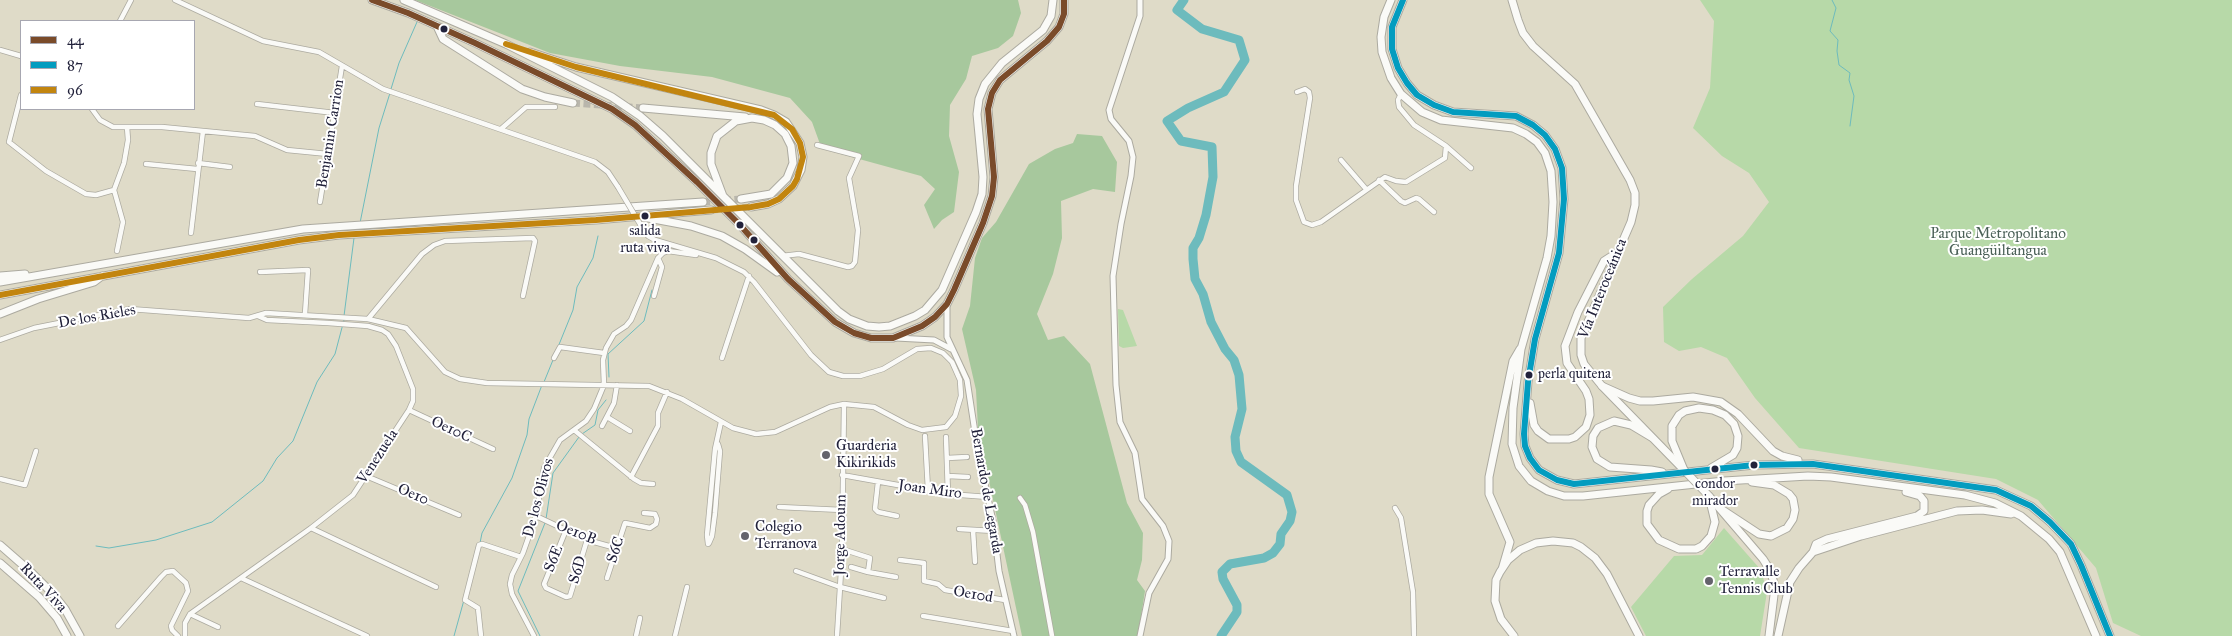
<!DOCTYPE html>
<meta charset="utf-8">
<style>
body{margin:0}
#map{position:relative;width:2232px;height:636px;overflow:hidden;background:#dfdbc8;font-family:"IM FELL Great Primer",serif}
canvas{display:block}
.legend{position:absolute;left:20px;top:20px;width:175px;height:90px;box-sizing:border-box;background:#fff;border:1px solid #a7a7b1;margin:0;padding:6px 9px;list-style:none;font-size:15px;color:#22223b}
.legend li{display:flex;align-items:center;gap:10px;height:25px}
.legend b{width:25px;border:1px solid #a7a7b1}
</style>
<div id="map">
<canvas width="2232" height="636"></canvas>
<ul class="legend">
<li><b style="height:6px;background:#7a4b2a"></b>44</li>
<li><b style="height:6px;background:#039cbf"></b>87</li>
<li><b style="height:6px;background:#c2850f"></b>96</li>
</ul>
</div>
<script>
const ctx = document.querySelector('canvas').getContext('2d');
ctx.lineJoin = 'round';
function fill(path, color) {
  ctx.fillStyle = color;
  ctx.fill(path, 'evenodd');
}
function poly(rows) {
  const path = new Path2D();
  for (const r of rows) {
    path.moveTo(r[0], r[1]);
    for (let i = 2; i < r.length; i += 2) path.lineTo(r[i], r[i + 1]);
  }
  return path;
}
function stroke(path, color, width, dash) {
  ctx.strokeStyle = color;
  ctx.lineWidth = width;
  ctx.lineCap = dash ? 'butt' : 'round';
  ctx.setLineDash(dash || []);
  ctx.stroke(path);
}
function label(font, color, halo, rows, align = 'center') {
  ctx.font = font + ' "IM FELL Great Primer",serif';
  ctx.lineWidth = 4;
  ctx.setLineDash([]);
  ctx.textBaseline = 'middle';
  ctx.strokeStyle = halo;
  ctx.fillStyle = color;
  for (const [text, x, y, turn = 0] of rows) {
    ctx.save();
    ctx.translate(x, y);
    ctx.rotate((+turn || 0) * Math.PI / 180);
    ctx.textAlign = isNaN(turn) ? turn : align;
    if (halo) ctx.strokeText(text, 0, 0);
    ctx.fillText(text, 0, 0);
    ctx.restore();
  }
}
fill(poly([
 [1700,0,2232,0,2232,636,2141,636,2113,623,2096,568,2038,500,1996,479,1799,448,1755,398,1727,358,1701,347,1679,351,1664,342,1663,307,1692,279,1743,236,1769,202,1749,173,1722,156,1693,128,1710,88,1714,21],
 [1118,309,1123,310,1137,346,1123,348,1119,346],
 [1724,528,1761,570,1767,592,1760,636,1646,636,1631,607,1674,556,1702,555]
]), '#b7d9a8');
fill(poly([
 [415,0,1018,0,1021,13,1013,36,998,48,972,56,966,79,950,105,949,136,959,172,954,212,942,220,934,229,924,205,935,189,921,176,841,154,820,144,812,122,790,98,712,77,620,66,550,53],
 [1077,134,1102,136,1117,162,1115,192,1093,189,1061,201,1062,238,1053,274,1037,314,1048,340,1064,336,1090,364,1127,503,1143,533,1142,560,1137,580,1145,591,1138,636,1022,636,978,429,976,390,962,329,970,306,975,258,982,238,996,222,1029,164,1055,149,1073,143]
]), '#a7c89d');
stroke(poly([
 [1832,0,1836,8,1830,31,1838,40,1837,51,1839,65,1850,73,1849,80,1854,96,1850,126],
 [391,89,399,63,417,22],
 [360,223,379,128,390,93],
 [344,316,354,238],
 [558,347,573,310,577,287,593,258,598,236],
 [609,377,608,354,644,321,652,290],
 [544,382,553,360],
 [582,434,595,425,598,410,606,400],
 [546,519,553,473,579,437],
 [480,543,482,533,512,478,527,435,529,419,542,385],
 [96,546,109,548,156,540,212,522,263,481,277,458,293,441,317,382,335,354,344,320],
 [454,636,464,600],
 [540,636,518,591,545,523]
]), '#6dbbbd', 1);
stroke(poly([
 [1184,0,1177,10,1202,29,1239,40,1245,60,1224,92,1188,108,1167,121,1181,141,1212,147,1213,177,1206,215,1199,238,1193,248,1193,259,1195,279,1203,294,1211,322,1225,349,1234,360,1239,375,1242,409,1235,437,1236,451,1241,462,1287,495,1292,512,1290,521,1281,534,1280,544,1273,553,1264,558,1230,564,1222,572,1223,579,1237,605,1237,612,1221,636]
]), '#6dbbbd', 9);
stroke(poly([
 [573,103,643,108],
 [703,202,741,199],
 [711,210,751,207]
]), '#b9b6ac', 7, [7, 3.5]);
const minor = poly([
 [175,0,263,41,319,52,383,89,595,162,608,172,618,187],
 [120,21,131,0],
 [0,50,21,56],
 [1297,92,1305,89,1309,92,1310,98,1296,186,1296,200,1304,222,1312,225,1321,222,1385,177,1396,181,1406,182,1445,158,1446,146,1414,125,1399,107,1398,100,1401,94],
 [21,95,9,142,46,171,86,194,96,195,114,190],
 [257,104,335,113],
 [92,109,100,120,113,127,162,127,255,136,287,150,328,154],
 [501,129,526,107,555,107],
 [1446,146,1471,168],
 [1341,160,1366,189],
 [198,163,230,167],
 [146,164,197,169],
 [1379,180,1401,201,1405,203,1416,198,1419,199,1434,212],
 [320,202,342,66],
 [191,233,203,131],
 [117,251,123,222,114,190,124,163,128,140,127,127],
 [782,256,799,254,848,267,852,266,855,262,858,230,849,178,859,156,817,145],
 [260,272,308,270,305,314],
 [654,296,662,267,658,258],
 [368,319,422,254,434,245,445,241,533,238,535,241,523,296],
 [0,340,34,328,130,309,249,318,266,313,368,319,406,328,445,372,460,379,487,383,649,386,682,399,733,428,756,434,775,432,830,407,844,404,874,407,908,425,922,430,946,427,955,416,961,396,960,380,952,362,943,353,931,348,917,349,883,369,860,376,843,376,829,372,811,355,754,282,744,272,716,258,655,240,648,236,643,229],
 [554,358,560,347,604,353],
 [722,358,749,276],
 [409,410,493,449],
 [607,417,630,431],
 [602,426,614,403,617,385],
 [574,430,634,479,641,483,653,484],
 [925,436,928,490],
 [946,437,948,494],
 [947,458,967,457],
 [842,475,948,494,988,497],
 [366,476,459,515],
 [948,476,968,477],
 [631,477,658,426,658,413,667,392],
 [0,479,25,485,36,451],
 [878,482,875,509,878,512,897,516],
 [1020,498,1025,505,1033,532,1052,636],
 [779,507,842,510],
 [1395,508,1401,518,1413,592,1414,636],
 [536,516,587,540,616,548],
 [311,528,436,587],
 [959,529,994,531],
 [566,530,544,584,546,588,566,597,570,596,587,540],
 [973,530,975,562],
 [709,543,712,536,715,513,720,451,718,444],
 [708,544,707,535,715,449,721,422],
 [842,549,870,558,868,572,896,577],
 [900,560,924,563,924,581,938,584,945,590,1005,600],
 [851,567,868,572],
 [796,571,840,587,884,598],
 [241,578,367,636],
 [607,578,625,523,650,528,656,524,657,519,655,514,644,513],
 [190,614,218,627],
 [923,616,1013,631],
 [118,626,161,577,166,572,173,571,186,583,188,591,171,626,172,630,178,636],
 [185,636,185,623,190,614,311,528,353,495,409,410,413,401,413,389,396,346,388,334,382,330,368,326,328,323,267,320,258,316],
 [481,636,478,608,465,600,479,545,482,544,521,557],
 [534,636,512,594,510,584,512,575,523,553,536,516,544,468,560,440,586,421,594,409,604,385,603,360,606,348,614,334,626,326,631,320,658,258,663,253,668,251,696,255],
 [636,636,640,618],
 [675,636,687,587],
 [837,636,842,555,844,404]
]);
const tertiary = poly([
 [1140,0,1140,16,1109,110,1111,119,1129,141,1133,157,1131,176,1121,224,1113,276,1116,385,1120,422,1135,453,1142,499,1163,526,1169,541,1168,559,1149,593,1140,636],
 [947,304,947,337,967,380,978,452,993,521,999,571,1014,636],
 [896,338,934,340,951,349]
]);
const primary = poly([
 [1512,0,1518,20,1523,33,1533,46,1575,84,1630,180,1635,193,1635,205,1631,222,1581,338,1581,355,1584,364,1602,386,1684,470],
 [1709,496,1763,559,1770,570,1774,583,1774,595,1769,636],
 [1514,636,1501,619,1495,601,1496,580,1500,572,1508,560,1520,550,1536,543,1553,541,1573,543,1581,547,1595,558,1607,574,1639,636]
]);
const trunk = poly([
 [372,0,408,13,475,43,612,109,635,125,697,182,740,225,788,279,835,322,854,333,871,338,893,338,922,326,935,317,947,304,954,290,983,223,992,196,994,177,988,109,992,93,1000,80,1047,41,1059,27,1064,14,1064,0],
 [404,0,506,44,612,97,640,116,663,136,838,311,849,319,867,326,879,327,890,326,915,316,925,310,942,290,976,212,982,194,983,177,977,114,979,99,985,84,1002,63,1043,30,1051,16,1053,0],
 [1391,0,1384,17,1381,37,1382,52,1391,78,1401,94,1422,112,1441,120,1513,128,1526,134,1537,142,1545,153,1551,171,1553,202,1551,236,1547,258,1521,349,1513,408,1512,444,1519,466,1531,481,1548,491,1564,496,1583,496,1724,481,1808,476,1831,477,1965,495,1995,503,2021,516,2049,539,2060,552,2096,636],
 [1403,0,1392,27,1392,49,1398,68,1407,83,1417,95,1434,105,1453,112,1516,116,1533,125,1545,135,1555,149,1562,168,1564,199,1559,253,1535,339,1528,382,1524,434,1525,446,1530,458,1539,470,1557,480,1574,484,1754,465,1813,464,1996,490,2031,506,2050,522,2071,544,2081,565,2110,636],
 [437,26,443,39,522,89,545,97,573,103],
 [530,52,576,67,761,110,774,115,786,122,800,143,803,157,801,170,793,186,779,199,768,204,751,207],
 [643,108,745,117],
 [723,196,711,164,711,153,717,136,736,121,752,118,764,120,775,125,785,134,791,146,793,163,787,178,771,194,741,199],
 [643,217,691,226,722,236,745,249,777,272],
 [0,276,25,274],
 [0,282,303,229,703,202],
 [0,295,299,240,339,235,596,220,711,210],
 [0,314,38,299,94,282,102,276],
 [1602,386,1629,398,1640,401,1653,401,1693,397,1721,402,1738,414,1773,451,1782,456,1798,460],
 [1530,403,1534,425,1538,431,1549,439,1569,439,1575,437,1586,427,1590,415,1589,399,1586,391,1567,363,1565,346,1578,312,1604,261,1618,252],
 [1651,437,1631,425,1614,421,1598,428,1593,436,1592,447,1597,459,1610,467,1651,470,1662,472],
 [1684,470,1672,441,1672,426,1679,415,1685,411,1699,408,1713,410,1725,415,1734,424,1738,436,1737,448,1733,455,1711,468],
 [1668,489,1659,494,1649,505,1647,511,1647,524,1659,540,1679,549,1696,549,1702,546,1711,536,1715,522,1709,497],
 [1721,509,1759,534,1771,536,1787,528,1793,519,1795,510,1793,499,1789,494,1774,485,1752,482],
 [0,545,32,573,54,595,65,609,80,636],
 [1813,552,1816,544,1827,539,1917,516,1924,511,1924,501,1920,496,1906,492],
 [0,563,39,597,57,618,67,636],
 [1503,566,1510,542,1489,494,1489,477,1513,361,1520,349],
 [1778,636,1790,582,1799,568,1813,552,1861,536,1957,511,1982,510,2011,514]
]);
stroke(minor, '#acaaa0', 6);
stroke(tertiary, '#acaaa0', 7);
stroke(primary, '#acaaa0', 9);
stroke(trunk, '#acaaa0', 9);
stroke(minor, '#fafaf7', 4.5);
stroke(tertiary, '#fafaf7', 5);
stroke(primary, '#fafaf7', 7);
stroke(trunk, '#fafaf7', 7);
const minorBridge = poly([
 [618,187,643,229]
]);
const primaryBridge = poly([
 [1684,470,1709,496]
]);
stroke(minorBridge, '#acaaa0', 6, []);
stroke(primaryBridge, '#acaaa0', 9, []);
stroke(minorBridge, '#fafaf7', 4.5);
stroke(primaryBridge, '#fafaf7', 7);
stroke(poly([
 [372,0,408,13,475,43,612,109,635,125,697,182,740,225,788,279,835,322,854,333,871,338,893,338,922,326,935,317,947,304,954,290,983,223,992,196,994,177,988,109,992,93,1000,80,1047,41,1059,27,1064,14,1064,0]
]), '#7a4b2a', 6);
stroke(poly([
 [1403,0,1392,27,1392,49,1398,68,1407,83,1417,95,1434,105,1453,112,1516,116,1533,125,1545,135,1555,149,1562,168,1564,199,1559,253,1535,339,1528,382,1524,434,1525,446,1530,458,1539,470,1557,480,1574,484,1754,465,1813,464,1996,490,2031,506,2050,522,2071,544,2081,565,2110,636]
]), '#039cbf', 6);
stroke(poly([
 [0,295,299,240,339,235,596,220,751,207,768,204,779,199,793,186,797,179,803,157,800,143,792,129,774,115,576,67,506,44]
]), '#c2850f', 6);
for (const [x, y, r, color] of [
 [444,29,4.5,"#22223b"],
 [645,216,4.5,"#22223b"],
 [740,225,4.5,"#22223b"],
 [754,240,4.5,"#22223b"],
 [1529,375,4.5,"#22223b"],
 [826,455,5,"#64636c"],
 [1754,465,4.5,"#22223b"],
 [1715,469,4.5,"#22223b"],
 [745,536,5,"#64636c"],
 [1709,581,5,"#64636c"]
]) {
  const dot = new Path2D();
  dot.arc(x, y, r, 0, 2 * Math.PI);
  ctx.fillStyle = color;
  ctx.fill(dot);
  stroke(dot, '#fff', 2);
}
label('14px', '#22223b', '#fff', [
 ["salida",645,232],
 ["ruta viva",645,249],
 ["perla quitena",1538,375,"left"],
 ["condor",1715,485],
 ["mirador",1715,502]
]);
label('15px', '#22223b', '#fff', [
 ["Benjamin Carrion",331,134,-81],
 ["Vía Interoceánica",1603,289,-68],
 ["De los Rieles",97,317,-10],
 ["Oe10C",451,430,25],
 ["Venezuela",378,457,-57],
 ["Joan Miro",930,490,8],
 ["Bernardo de Legarda",986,491,80],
 ["Oe10",413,495,23],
 ["De los Olivos",539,498,-75],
 ["Oe10B",576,533,22],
 ["Jorge Adoum",841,535,-89],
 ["S6C",616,550,-72],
 ["S6E",554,559,-68],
 ["S6D",578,570,-73],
 ["Ruta Viva",43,588,47],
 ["Oe10d",973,595,10]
]);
label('15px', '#4b6158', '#fff', [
 ["Parque Metropolitano",1998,234],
 ["Guangüiltangua",1998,251]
]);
label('15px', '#22223b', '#fff', [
 ["Guarderia",836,446],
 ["Kikirikids",836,463],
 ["Colegio",755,527],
 ["Terranova",755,544],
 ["Terravalle",1719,572],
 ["Tennis Club",1719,589]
], 'left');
</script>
